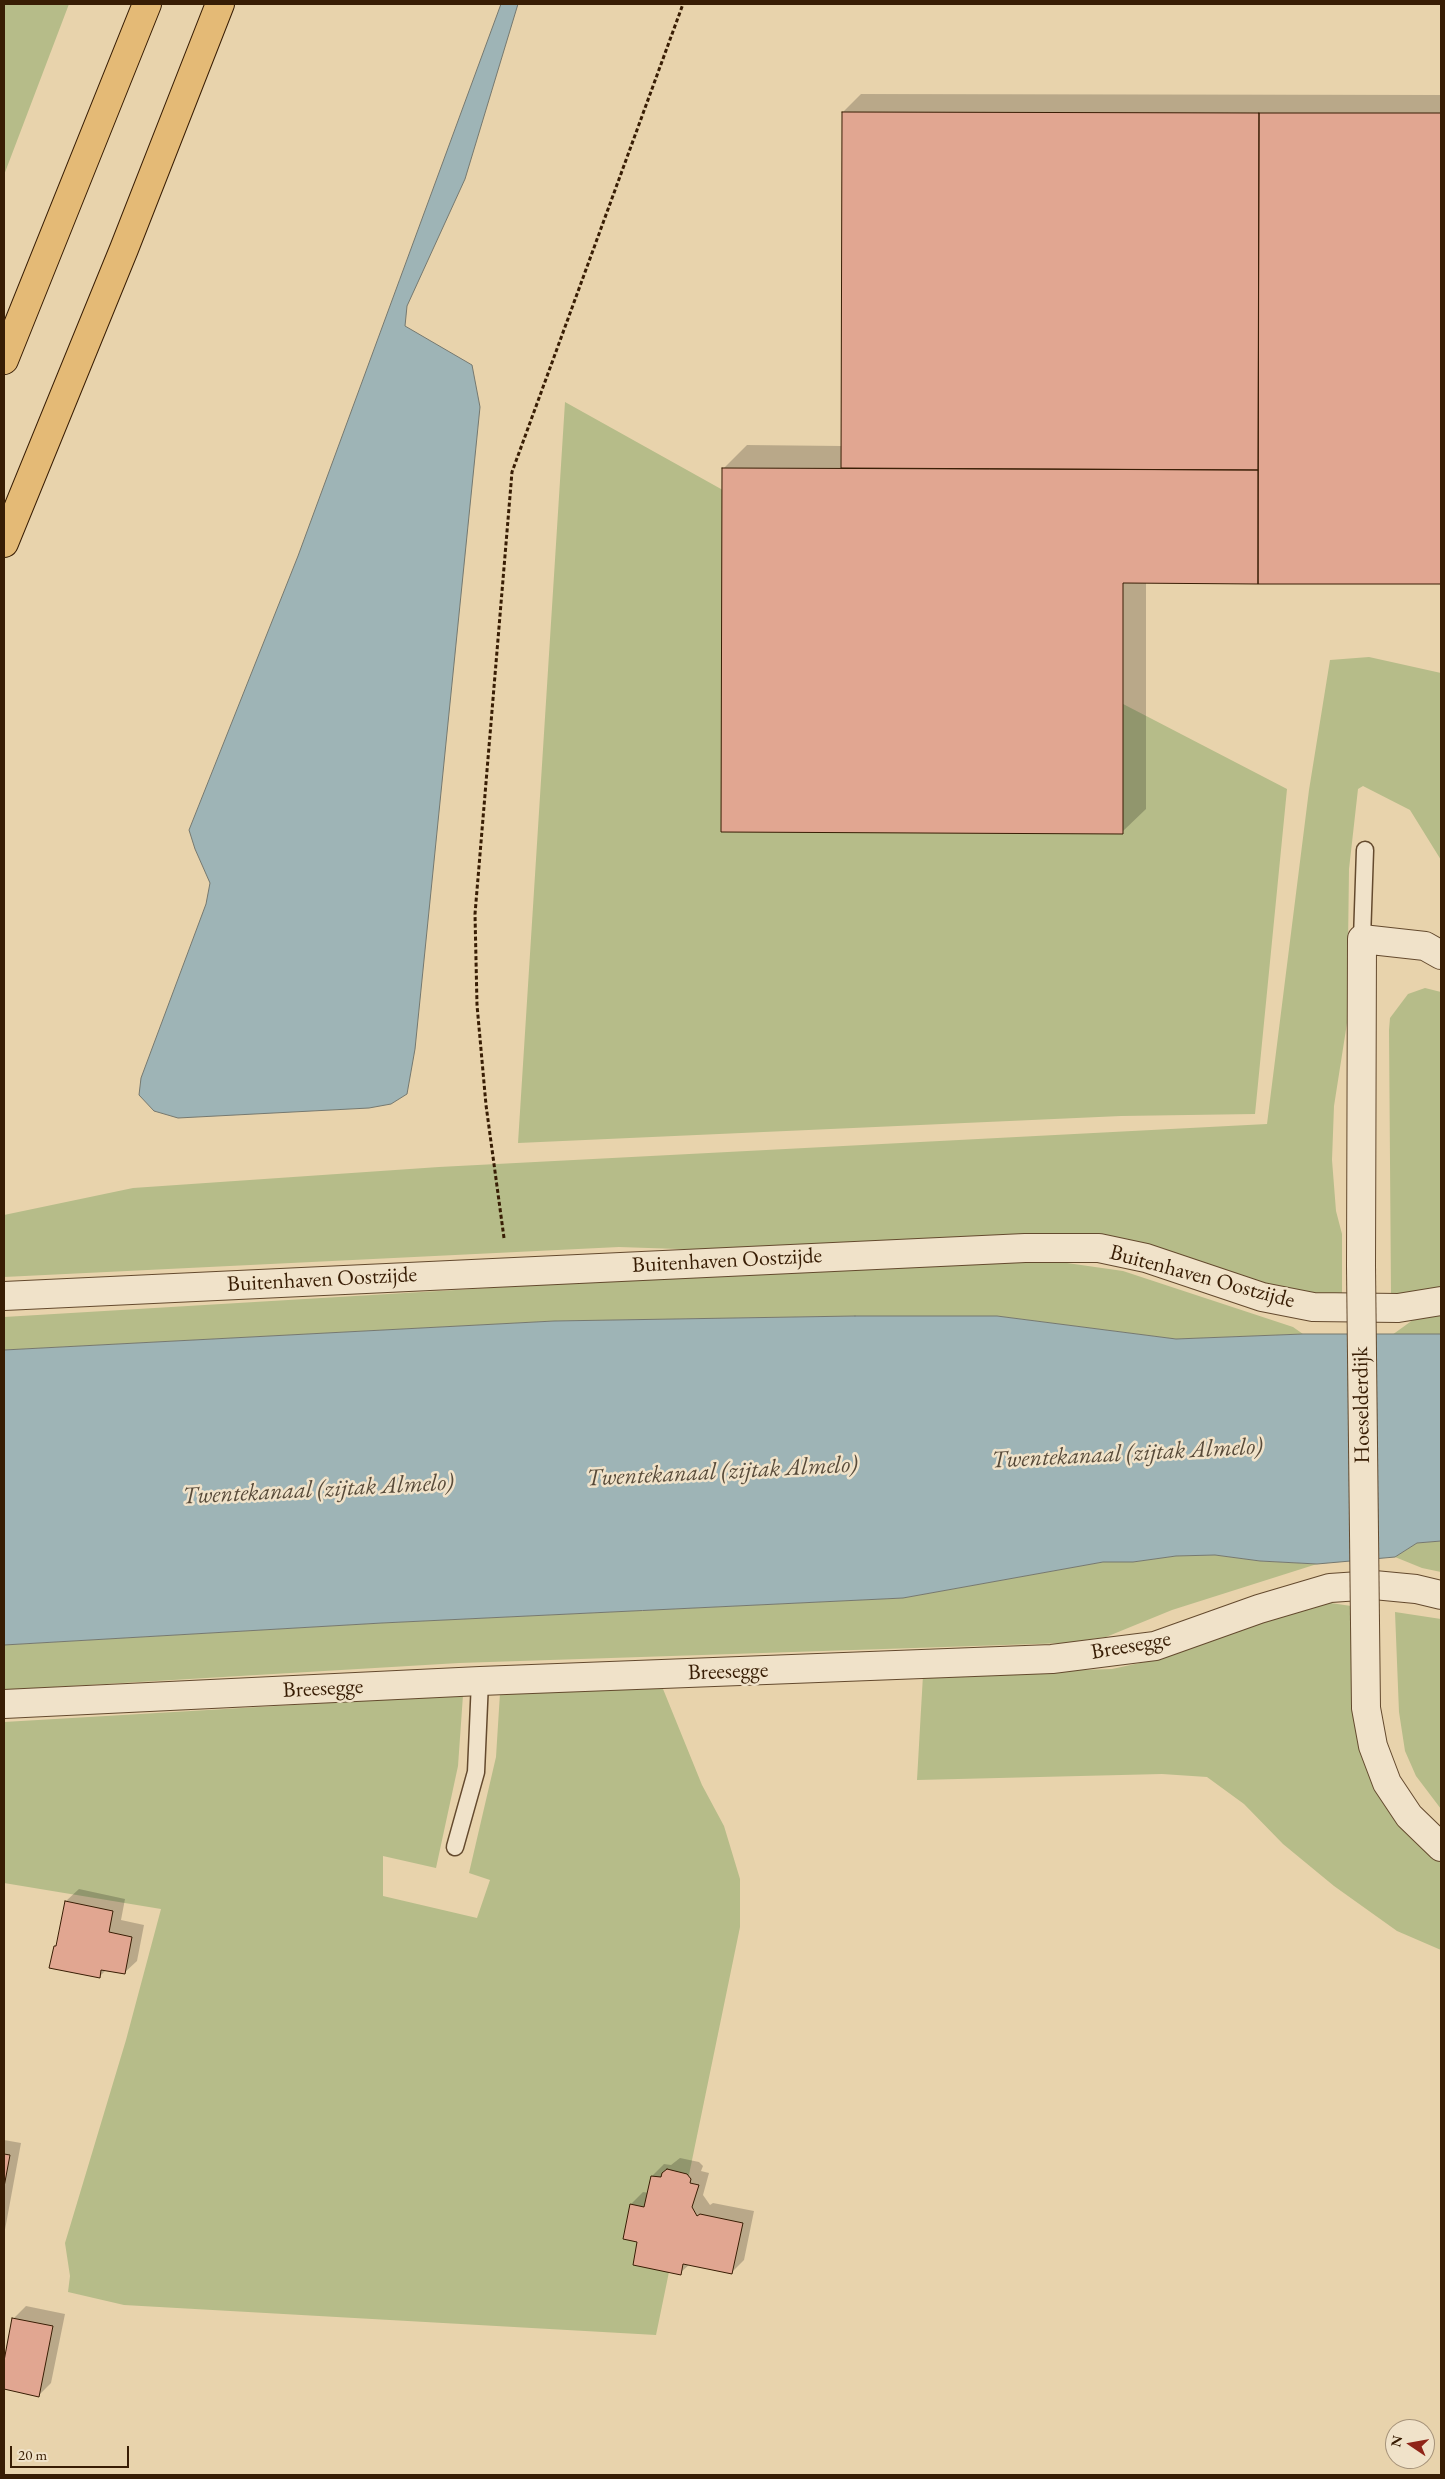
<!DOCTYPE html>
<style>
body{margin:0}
#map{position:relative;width:1445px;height:2479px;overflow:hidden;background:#e8d3ac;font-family:"EB Garamond",serif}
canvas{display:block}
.frame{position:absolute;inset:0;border:5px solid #381d04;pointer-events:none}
.north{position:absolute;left:1385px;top:2419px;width:50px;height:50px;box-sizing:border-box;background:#f0e2c9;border:1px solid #a6937a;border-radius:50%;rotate:282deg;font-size:14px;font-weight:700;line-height:20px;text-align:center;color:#381d04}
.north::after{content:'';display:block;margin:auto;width:18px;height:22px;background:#8f2418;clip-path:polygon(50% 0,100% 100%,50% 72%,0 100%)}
.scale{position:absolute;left:10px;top:2446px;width:119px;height:22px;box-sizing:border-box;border:2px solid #381d04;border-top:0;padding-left:6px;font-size:15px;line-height:18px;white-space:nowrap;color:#381d04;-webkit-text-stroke:4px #f0e2c9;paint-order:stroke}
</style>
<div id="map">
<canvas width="1445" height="2479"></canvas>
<div class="frame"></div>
<div class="north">N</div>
<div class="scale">20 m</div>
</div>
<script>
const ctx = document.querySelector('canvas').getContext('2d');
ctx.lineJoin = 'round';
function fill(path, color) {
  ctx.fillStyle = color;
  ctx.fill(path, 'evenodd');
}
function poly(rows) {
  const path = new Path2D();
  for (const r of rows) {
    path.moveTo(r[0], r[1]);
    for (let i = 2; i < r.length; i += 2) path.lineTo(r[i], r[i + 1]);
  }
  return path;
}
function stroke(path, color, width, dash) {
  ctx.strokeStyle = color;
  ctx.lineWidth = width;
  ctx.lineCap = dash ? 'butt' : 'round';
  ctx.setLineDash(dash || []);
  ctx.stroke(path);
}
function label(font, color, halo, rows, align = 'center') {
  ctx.font = font + ' "EB Garamond",serif';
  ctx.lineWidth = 5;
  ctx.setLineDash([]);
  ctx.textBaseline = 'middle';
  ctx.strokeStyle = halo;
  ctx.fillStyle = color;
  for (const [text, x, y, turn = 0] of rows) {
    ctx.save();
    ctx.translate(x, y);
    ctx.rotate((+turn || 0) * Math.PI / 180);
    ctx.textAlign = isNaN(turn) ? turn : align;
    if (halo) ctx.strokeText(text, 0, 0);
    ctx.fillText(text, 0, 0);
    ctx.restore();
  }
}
fill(poly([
 [4,4,69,4,4,175],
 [565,402,886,581,1287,789,1255,1114,1121,1116,518,1143],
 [1369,657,1441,673,1441,860,1410,810,1363,786,1358,789,1349,869,1347,1023,1334,1106,1332,1160,1336,1211,1342,1234,1342,1297,1303,1296,1113,1237,708,1250,619,1247,4,1277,4,1215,133,1188,439,1167,1267,1124,1309,790,1330,660],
 [1425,988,1441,992,1441,1291,1411,1296,1391,1293,1389,1030,1390,1018,1408,994],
 [1046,1260,1123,1271,1293,1327,1303,1334,1176,1339,997,1316,855,1316,554,1321,4,1350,4,1317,656,1278],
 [1441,1312,1441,1334,1392,1335,1417,1317],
 [1441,1541,1441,1572,1422,1568,1395,1557,1417,1543],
 [1215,1555,1260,1561,1317,1564,1172,1610,1106,1637,1066,1643,459,1663,4,1690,4,1645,382,1623,903,1598,1103,1562,1133,1562,1176,1556],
 [1317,1601,1358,1607,1358,1716,1441,1857,1441,1950,1397,1931,1334,1886,1283,1844,1244,1804,1207,1777,1162,1774,917,1780,923,1675,1112,1669,1163,1658],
 [1395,1612,1441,1619,1441,1809,1416,1776,1405,1751,1399,1712],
 [661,1684,702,1785,724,1826,740,1879,740,1927,656,2335,124,2305,68,2292,70,2276,65,2243,126,2040,161,1909,4,1883,4,1722,463,1695,458,1766,436,1868,383,1856,383,1896,477,1918,490,1880,469,1873,496,1757,500,1693]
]), '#b6bc89');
const water = poly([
 [501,4,518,4,465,179,407,306,405,326,472,365,480,407,415,1049,407,1094,391,1104,369,1108,178,1118,154,1111,139,1095,141,1078,206,904,210,883,195,849,189,830,298,556,501,4],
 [855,1316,997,1316,1176,1339,1303,1334,1441,1334,1441,1541,1417,1543,1395,1557,1317,1564,1260,1561,1215,1555,1176,1556,1133,1562,1103,1562,903,1598,382,1623,4,1645,4,1350,554,1321,855,1316]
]);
fill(water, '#9eb4b6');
stroke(water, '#75786f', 1);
fill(poly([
 [861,94,1441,95,1441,583,1146,582,1146,809,1122,832,723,469,747,445,842,446,843,112],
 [79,1889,125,1899,121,1920,144,1925,137,1961,124,1973,106,1970,99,1977,55,1946,58,1943,66,1901],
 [4,2140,21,2143,4,2235],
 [680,2158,699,2162,703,2166,701,2171,709,2173,703,2195,710,2205,713,2203,754,2211,744,2260,731,2273,690,2264,680,2273,638,2241,631,2204,643,2192,649,2193,652,2176,664,2164,671,2165],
 [26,2306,65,2314,51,2383,39,2395,4,2388,4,2367,14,2318]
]), '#0003');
const building = poly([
 [842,112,1259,113,1258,470,841,468,842,112],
 [1259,113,1441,113,1441,584,1258,584,1259,113],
 [722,468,1258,470,1258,584,1123,583,1123,834,721,832,722,468],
 [65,1901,113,1911,109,1932,132,1937,125,1974,101,1970,100,1978,49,1968,54,1946,56,1946,65,1901],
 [4,2154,10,2155,4,2187,4,2154],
 [667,2169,687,2174,691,2179,690,2183,699,2185,692,2207,697,2216,700,2214,743,2223,732,2274,683,2264,681,2275,633,2265,637,2242,623,2239,630,2204,644,2207,651,2176,661,2177,662,2173,667,2169],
 [12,2318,53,2326,39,2397,4,2389,4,2361,12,2318]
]);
fill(building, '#e1a691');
stroke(building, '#381d04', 1);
const service = poly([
 [1362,939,1365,850],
 [455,1847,476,1772,480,1681]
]);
const minor = poly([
 [1361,1266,1362,939,1425,946,1441,955],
 [4,1296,1025,1248,1099,1248,1146,1258,1262,1297,1313,1307,1398,1308,1441,1301],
 [1365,1623,1366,1708,1373,1746,1387,1783,1409,1816,1441,1847],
 [4,1704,480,1681,1052,1659,1155,1646,1259,1609,1330,1588,1374,1585,1416,1589,1441,1595]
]);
const motorway = poly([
 [4,360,147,4],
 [4,543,124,249,220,4]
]);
stroke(service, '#644a2e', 19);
stroke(minor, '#644a2e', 30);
stroke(motorway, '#381d04', 30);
stroke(poly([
 [504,1238,486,1105,477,1005,475,914,512,472,683,4]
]), '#381d04', 3, [4, 2.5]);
stroke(service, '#f0e2c9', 16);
stroke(minor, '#f0e2c9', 28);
stroke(motorway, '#e4ba76', 28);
const minorBridge = poly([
 [1361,1266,1365,1623]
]);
stroke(minorBridge, '#644a2e', 30, []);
stroke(minorBridge, '#f0e2c9', 28);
label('22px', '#381d04', '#f0e2c9', [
 ["Buitenhaven Oostzijde",727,1261,-3],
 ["Buitenhaven Oostzijde",1202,1277,15],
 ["Buitenhaven Oostzijde",322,1280,-3],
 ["Hoeselderdijk",1362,1405,-91],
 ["Breesegge",1131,1646,-10],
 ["Breesegge",728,1672,-2],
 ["Breesegge",323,1689,-3]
]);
label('italic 24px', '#574a39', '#f0e2c9', [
 ["Twentekanaal (zijtak Almelo)",1127,1454,-3],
 ["Twentekanaal (zijtak Almelo)",722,1472,-3],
 ["Twentekanaal (zijtak Almelo)",318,1490,-3]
]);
</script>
